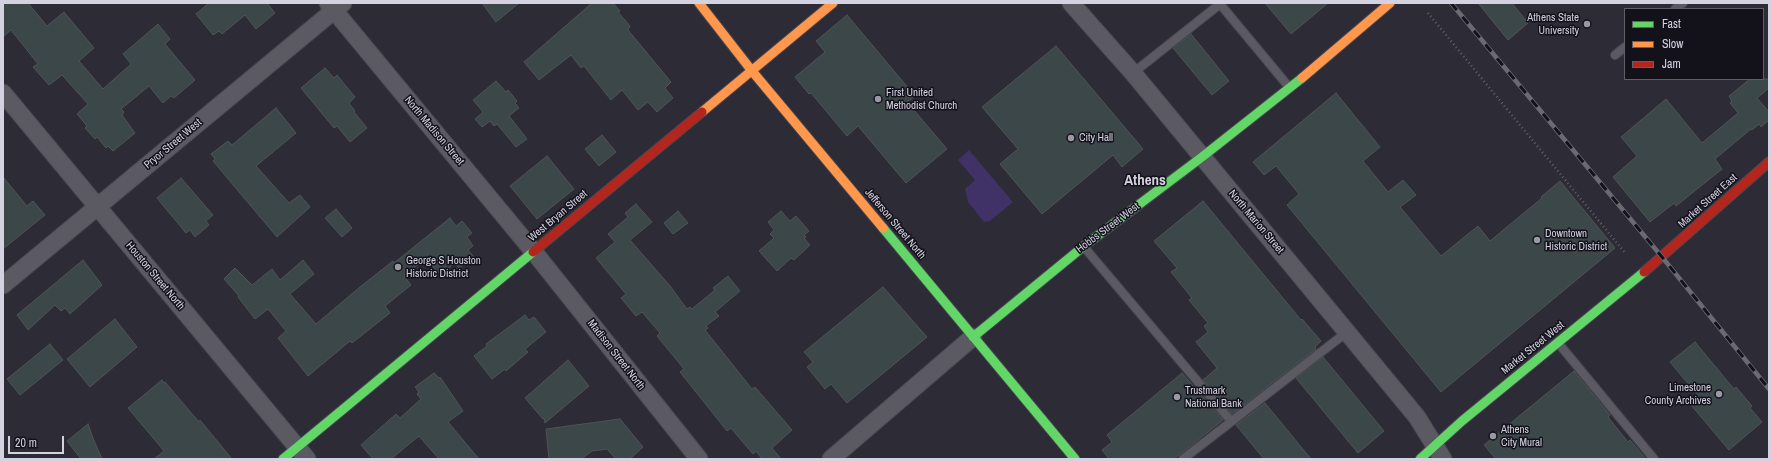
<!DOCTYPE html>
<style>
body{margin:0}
#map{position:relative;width:1772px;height:462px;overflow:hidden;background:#2d2b36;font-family:"Archivo Narrow",sans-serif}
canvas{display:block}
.frame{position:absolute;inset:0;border:4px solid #d4d2e0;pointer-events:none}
.legend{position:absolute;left:1624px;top:8px;width:140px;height:72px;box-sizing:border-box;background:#13111a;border:1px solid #605e69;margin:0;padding:5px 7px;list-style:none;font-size:12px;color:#d4d2e0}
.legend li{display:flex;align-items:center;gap:8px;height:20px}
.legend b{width:20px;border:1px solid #605e69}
.scale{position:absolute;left:8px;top:436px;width:56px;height:18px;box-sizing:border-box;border:2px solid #d4d2e0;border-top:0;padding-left:5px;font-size:12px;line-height:14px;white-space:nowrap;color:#d4d2e0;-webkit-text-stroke:3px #13111a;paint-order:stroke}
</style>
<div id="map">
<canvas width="1772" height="462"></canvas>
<div class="frame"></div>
<ul class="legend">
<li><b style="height:5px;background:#63d668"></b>Fast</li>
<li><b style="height:5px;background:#ff974d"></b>Slow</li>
<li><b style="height:5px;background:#b3261e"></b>Jam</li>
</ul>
<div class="scale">20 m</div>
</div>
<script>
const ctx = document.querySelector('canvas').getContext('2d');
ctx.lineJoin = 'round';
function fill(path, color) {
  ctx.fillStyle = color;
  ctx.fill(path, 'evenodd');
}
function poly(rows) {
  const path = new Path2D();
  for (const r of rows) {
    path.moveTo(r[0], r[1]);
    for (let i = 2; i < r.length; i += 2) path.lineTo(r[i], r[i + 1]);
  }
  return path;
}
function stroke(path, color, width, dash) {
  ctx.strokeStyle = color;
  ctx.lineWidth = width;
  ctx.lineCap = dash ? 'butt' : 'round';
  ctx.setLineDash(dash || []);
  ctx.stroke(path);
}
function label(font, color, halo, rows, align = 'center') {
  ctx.font = font + ' "Archivo Narrow",sans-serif';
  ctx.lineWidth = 3;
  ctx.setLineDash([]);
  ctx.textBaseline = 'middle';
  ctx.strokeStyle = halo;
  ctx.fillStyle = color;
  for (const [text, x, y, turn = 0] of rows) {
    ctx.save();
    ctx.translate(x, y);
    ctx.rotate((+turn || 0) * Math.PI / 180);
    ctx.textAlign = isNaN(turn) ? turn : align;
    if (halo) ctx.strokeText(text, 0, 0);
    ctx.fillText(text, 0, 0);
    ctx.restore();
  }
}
fill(poly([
 [969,150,1013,202,990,221,984,222,968,202,965,189,975,180,958,160]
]), '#403267');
const building = poly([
 [3,3,28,3,47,26,64,12,94,48,79,61,103,89,131,64,123,54,158,24,170,39,165,44,195,80,174,98,171,96,163,103,149,86,121,109,124,112,122,115,135,133,113,151,108,146,106,148,97,137,95,139,85,128,87,126,77,114,88,104,62,75,49,85,33,67,38,64,11,30,3,37,3,3],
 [209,3,267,3,275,13,256,29,245,15,222,34,219,31,213,35,196,14,209,3],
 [482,3,519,3,496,22,482,3],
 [592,3,613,3,620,11,618,12,630,26,628,30,671,82,665,88,673,98,657,112,648,102,638,110,622,90,611,100,584,66,581,68,571,55,539,80,524,62,592,3],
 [1265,3,1328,3,1291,34,1265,3],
 [1478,3,1512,3,1528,23,1508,40,1478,3],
 [847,15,915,96,907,102,947,149,906,183,858,126,847,136,811,93,809,94,795,77,825,52,816,41,847,15],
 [1191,34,1229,81,1212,95,1173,48,1191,34],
 [1056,46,1143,149,1122,167,1113,155,1042,214,1000,164,1018,149,982,107,1056,46],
 [325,68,334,78,337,75,355,97,349,103,355,111,354,112,367,128,350,142,337,126,334,128,301,88,325,68],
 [1750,79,1769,79,1769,88,1757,98,1769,112,1769,120,1761,127,1759,124,1752,130,1751,129,1715,159,1722,169,1676,206,1674,203,1650,222,1613,177,1637,156,1621,137,1666,99,1702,143,1738,113,1730,103,1732,101,1729,96,1750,79],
 [496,81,506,92,508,90,517,101,515,103,519,108,509,116,527,139,516,147,497,124,494,126,490,121,482,127,475,119,483,112,473,100,496,81],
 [1336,93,1380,147,1363,161,1388,192,1403,180,1416,195,1400,207,1441,256,1478,226,1490,241,1542,198,1541,197,1560,181,1615,248,1441,392,1287,205,1299,194,1276,166,1264,175,1253,162,1336,93],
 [276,108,296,133,256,166,289,203,300,195,310,207,277,237,213,161,215,159,211,154,228,141,232,145,276,108],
 [602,135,616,152,599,166,585,149,602,135],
 [547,156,574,189,537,219,510,186,547,156],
 [3,177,27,206,33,201,45,215,3,249,3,177],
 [181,178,213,215,206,221,209,225,195,237,190,230,186,233,157,198,181,178],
 [1203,201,1301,320,1302,319,1321,341,1315,347,1316,349,1232,414,1203,380,1217,368,1196,342,1208,332,1204,326,1208,323,1189,300,1192,298,1171,272,1177,268,1154,241,1203,201],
 [636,204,652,222,630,240,670,286,687,309,690,307,692,309,715,290,713,288,728,276,740,291,715,312,719,316,706,326,708,328,705,330,752,389,755,387,792,430,772,448,781,459,762,459,756,451,753,454,731,428,727,431,680,372,684,369,657,336,660,333,642,312,636,316,621,298,626,294,596,258,615,242,608,234,628,217,625,213,636,204],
 [336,209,352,228,342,237,325,218,336,209],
 [678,211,688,223,673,234,664,223,678,211],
 [781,211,790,221,796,216,809,231,804,235,806,237,804,238,810,245,794,260,791,258,777,271,759,251,774,238,770,234,774,230,768,222,781,211],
 [450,218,456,226,462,221,472,233,467,237,473,246,468,250,474,257,459,268,455,263,443,272,441,269,438,273,426,258,404,276,411,285,385,306,390,313,352,343,350,341,308,376,278,338,286,331,268,309,255,319,238,297,239,296,224,279,235,268,252,285,272,269,280,280,303,260,314,274,290,294,316,324,360,287,393,261,394,263,450,218],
 [83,260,102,285,70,314,65,308,61,311,55,305,28,330,17,315,83,260],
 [883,287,927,337,847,403,831,384,825,389,807,367,813,362,804,352,883,287],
 [525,315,529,320,534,317,546,332,525,349,528,352,506,371,505,369,492,379,474,356,487,346,486,344,525,315],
 [115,319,137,347,90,387,67,359,115,319],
 [1695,342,1734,389,1736,387,1752,406,1750,408,1762,422,1729,450,1691,405,1700,398,1670,362,1695,342],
 [50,344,63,360,20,395,7,379,50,344],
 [1323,357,1384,431,1358,453,1296,378,1323,357],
 [568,360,589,386,545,423,544,418,543,419,525,398,568,360],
 [1574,371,1610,415,1608,417,1628,442,1630,440,1646,459,1496,459,1484,445,1574,371],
 [434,373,439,378,440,377,463,411,448,422,479,459,439,459,419,436,391,459,373,459,361,445,396,414,400,418,421,399,417,394,419,392,415,387,434,373],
 [1182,373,1223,420,1174,459,1109,459,1102,450,1112,442,1107,435,1182,373],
 [162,380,164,383,165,382,199,422,200,420,232,459,154,459,164,451,128,408,162,380],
 [1265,403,1311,459,1264,459,1236,425,1265,403],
 [620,419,643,447,630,459,616,459,607,449,592,451,581,459,549,459,546,429,620,419],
 [88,424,93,438,102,459,81,459,67,441,88,424]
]);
fill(building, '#3c474a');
stroke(building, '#4f5456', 1);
const lane = poly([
 [1675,9,1683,3],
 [1615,55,1625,47],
 [1133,73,1220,4,1289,87],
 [1084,247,1231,421],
 [1559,344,1654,459],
 [1183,459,1347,332]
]);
const street = poly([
 [328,3,534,252,699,459],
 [1071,3,1133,73,1417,417,1443,459],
 [3,93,307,459],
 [3,285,343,3],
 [831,459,973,337]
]);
const fast = poly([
 [883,228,1075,459],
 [973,337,1084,246,1202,157,1302,78],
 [283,459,533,252],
 [1420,459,1462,421,1644,272]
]);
const slow = poly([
 [699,3,752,71,883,228],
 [1302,78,1390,3],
 [702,112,833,3]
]);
const jam = poly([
 [533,252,702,112],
 [1644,272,1769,162]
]);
stroke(lane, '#484650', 10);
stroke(street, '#484650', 19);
stroke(fast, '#484650', 11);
stroke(slow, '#484650', 11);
stroke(jam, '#484650', 11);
stroke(poly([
 [1428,13,1626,254]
]), '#636169', 2.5, [1, 3]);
stroke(lane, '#5b5961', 8);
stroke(street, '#5b5961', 17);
stroke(fast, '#63d668', 9);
stroke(slow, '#ff974d', 9);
stroke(jam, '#b3261e', 9);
const rail = poly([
 [1451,3,1662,257,1769,389]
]);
stroke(rail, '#6b6972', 4.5);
stroke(rail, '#13111a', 3, [9]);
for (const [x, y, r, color] of [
 [1587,24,4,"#9a98a4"],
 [878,99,4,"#9a98a4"],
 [1071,138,4,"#9a98a4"],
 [1537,240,4,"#9a98a4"],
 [398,267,4,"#9a98a4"],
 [1719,394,4,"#9a98a4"],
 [1177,397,4,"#9a98a4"],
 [1493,436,4,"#9a98a4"]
]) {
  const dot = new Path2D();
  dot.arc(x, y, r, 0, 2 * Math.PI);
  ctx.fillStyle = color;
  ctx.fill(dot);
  stroke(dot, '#13111a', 1.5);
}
label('11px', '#d4d2e0', '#13111a', [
 ["Athens State",1579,18,"right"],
 ["University",1579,31,"right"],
 ["First United",886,93],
 ["Methodist Church",886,106],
 ["City Hall",1079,138],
 ["Downtown",1545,234],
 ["Historic District",1545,247],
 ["George S Houston",406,261],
 ["Historic District",406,274],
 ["Limestone",1711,388,"right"],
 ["County Archives",1711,401,"right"],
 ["Trustmark",1185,391],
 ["National Bank",1185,404],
 ["Athens",1501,430],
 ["City Mural",1501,443]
], 'left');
label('11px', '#d4d2e0', '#13111a', [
 ["North Madison Street",434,131,50],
 ["Pryor Street West",173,144,-40],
 ["Market Street East",1708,201,-42],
 ["West Bryan Street",558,216,-40],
 ["North Marion Street",1256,222,50],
 ["Jefferson Street North",895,224,50],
 ["Hobbs Street West",1108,228,-37],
 ["Houston Street North",155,276,50],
 ["Market Street West",1533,348,-39],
 ["Madison Street North",616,355,52]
]);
label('bold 15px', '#d4d2e0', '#13111a', [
 ["Athens",1145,181]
]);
</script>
